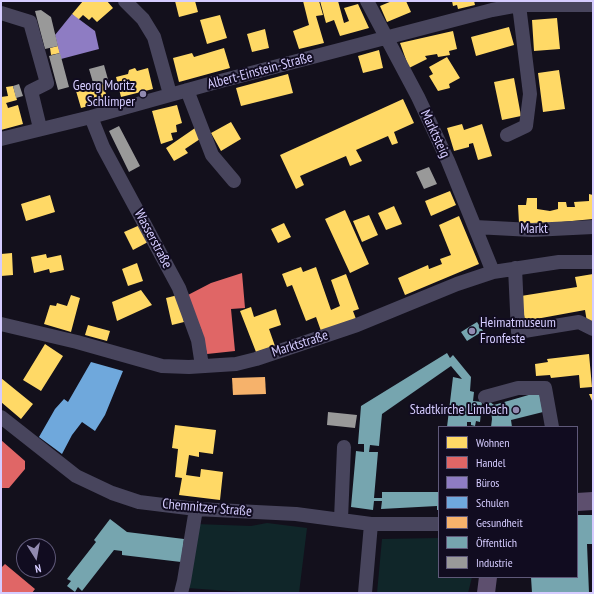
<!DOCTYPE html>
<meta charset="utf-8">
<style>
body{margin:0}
#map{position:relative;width:594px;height:594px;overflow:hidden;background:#13101c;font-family:"PT Sans Narrow",sans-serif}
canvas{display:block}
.frame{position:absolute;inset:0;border:2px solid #d5ccff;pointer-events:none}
.legend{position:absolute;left:438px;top:426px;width:140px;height:152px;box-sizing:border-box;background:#110c20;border:1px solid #5f5979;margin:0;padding:5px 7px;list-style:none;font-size:12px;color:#d5ccff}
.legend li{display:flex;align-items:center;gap:8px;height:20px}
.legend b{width:20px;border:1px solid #5f5979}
.north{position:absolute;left:16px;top:538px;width:40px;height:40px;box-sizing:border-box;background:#110c20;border:1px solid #5f5979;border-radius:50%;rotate:169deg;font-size:11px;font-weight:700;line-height:16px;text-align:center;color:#d5ccff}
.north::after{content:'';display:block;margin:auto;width:14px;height:18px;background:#918ab0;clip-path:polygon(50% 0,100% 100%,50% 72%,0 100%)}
</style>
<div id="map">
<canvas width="594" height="594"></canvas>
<div class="frame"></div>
<ul class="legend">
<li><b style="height:11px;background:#ffd966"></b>Wohnen</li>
<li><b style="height:11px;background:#e06666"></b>Handel</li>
<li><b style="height:11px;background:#8e7cc3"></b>Büros</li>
<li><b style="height:11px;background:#6fa8dc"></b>Schulen</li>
<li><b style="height:11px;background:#f6b26b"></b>Gesundheit</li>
<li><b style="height:11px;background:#76a5af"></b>Öffentlich</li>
<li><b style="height:11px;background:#999"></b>Industrie</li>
</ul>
<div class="north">N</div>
</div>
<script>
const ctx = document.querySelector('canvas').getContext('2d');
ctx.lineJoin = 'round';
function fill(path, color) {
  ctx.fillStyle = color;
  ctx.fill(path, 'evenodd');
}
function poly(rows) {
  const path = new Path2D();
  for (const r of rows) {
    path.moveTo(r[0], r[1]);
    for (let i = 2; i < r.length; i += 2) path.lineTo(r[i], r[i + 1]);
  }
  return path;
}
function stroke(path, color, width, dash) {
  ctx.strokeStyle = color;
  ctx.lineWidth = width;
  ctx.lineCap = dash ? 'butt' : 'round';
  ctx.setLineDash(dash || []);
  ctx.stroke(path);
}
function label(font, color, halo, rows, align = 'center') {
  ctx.font = font + ' "PT Sans Narrow",sans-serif';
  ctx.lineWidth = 4;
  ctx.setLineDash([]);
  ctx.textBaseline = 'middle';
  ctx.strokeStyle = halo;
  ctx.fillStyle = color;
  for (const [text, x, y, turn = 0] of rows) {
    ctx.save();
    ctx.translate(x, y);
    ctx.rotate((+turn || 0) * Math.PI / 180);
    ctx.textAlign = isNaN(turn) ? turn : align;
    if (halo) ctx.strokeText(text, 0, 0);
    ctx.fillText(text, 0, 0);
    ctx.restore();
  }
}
fill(poly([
 [267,523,307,528,299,593,258,593,187,588,196,524,251,526],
 [439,538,439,577,472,577,468,593,377,593,382,539]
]), '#102629');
fill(poly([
 [83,1,107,1,113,8,97,22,92,17,89,20,83,15,78,20,72,14],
 [175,1,195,1,198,12,179,17],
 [303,1,319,1,323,15,316,16,324,43,299,49,293,31,309,25],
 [320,1,338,1,344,23,349,21,344,8,358,4,369,28,340,36,334,20,326,23],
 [392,1,406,1,411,12,387,22,380,6],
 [452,1,474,1,475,5,458,9,457,5,453,6],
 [220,15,227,38,207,44,200,20],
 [557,18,560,49,534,51,532,20],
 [509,27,514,45,476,56,471,37],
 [265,29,269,48,252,52,247,34],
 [453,31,457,49,449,51,450,55,438,57,437,54,425,56,427,59,409,68,400,43],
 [58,46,60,53,51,55,50,48],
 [224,48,230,68,179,82,173,58,192,53,194,57],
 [379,50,383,68,363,73,358,56],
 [447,57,460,78,449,84,450,88,438,91,429,76,433,74,429,67],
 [135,68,137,71,148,68,153,89,121,97,116,77,128,74,129,70],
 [559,70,565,109,543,112,538,73],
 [288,74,293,93,241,106,236,88],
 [514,78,521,116,502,120,494,82],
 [103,84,108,101,81,108,76,91],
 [13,86,17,100,6,103,7,105,8,108,18,105,23,124,1,130,1,97,8,96,6,87],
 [403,99,414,123,394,132,398,143,392,145,388,136,356,150,362,161,350,166,346,156,300,176,304,185,296,189,280,155],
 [177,105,182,123,176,125,177,132,171,133,173,140,161,144,152,111],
 [231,122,241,139,221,151,211,133],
 [462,124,464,130,482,124,492,156,478,160,473,143,469,144,469,147,454,151,447,128],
 [198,126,203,137,185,149,188,153,174,161,166,148],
 [450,191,456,205,431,216,425,201],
 [589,194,593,195,593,219,551,223,519,223,518,205,526,205,527,198,537,198,537,209,550,211,558,209,558,202,566,202,567,207,575,207,574,202,589,201],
 [50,195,55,212,26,221,21,204],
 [394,206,402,224,386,230,378,213],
 [345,210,369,264,350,273,325,219],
 [369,215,378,235,362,242,353,221],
 [459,216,479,264,405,295,398,278,428,265,429,269,442,264,440,259,451,255,439,225],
 [284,223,291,237,278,243,271,229],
 [140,225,148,242,133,250,124,232],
 [12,253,13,275,1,276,1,254],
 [46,254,47,258,61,255,64,270,50,273,49,269,34,273,31,257],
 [137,263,143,281,128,286,122,269],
 [301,267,303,272,316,267,331,310,340,306,331,280,346,274,359,309,353,311,356,319,321,331,316,317,306,321,292,285,287,287,282,274],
 [593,274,593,321,587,322,585,310,525,321,521,296,577,287,575,277],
 [141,290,152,305,117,321,112,302],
 [71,295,80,298,71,332,44,324,50,305,56,306,57,303,67,306],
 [178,295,184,322,172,325,166,298],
 [251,307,254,317,276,309,281,325,269,329,275,346,256,352,240,311],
 [88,325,110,331,107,341,85,335],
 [45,344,63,356,41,391,23,380],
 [589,354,592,387,580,388,579,375,551,378,550,375,536,376,535,364,548,362,547,359],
 [1,378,33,404,21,419,1,402],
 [589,394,593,394,593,403],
 [175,425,216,430,213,454,199,452,199,457,189,455,186,475,200,477,201,469,223,472,220,500,179,495,182,478,175,477,178,449,172,448]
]), '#ffd966');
fill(poly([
 [242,273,245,308,231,309,235,351,207,354,201,329,186,296,211,283],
 [1,440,25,461,25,469,9,488,1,488],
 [5,564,35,589,32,593,1,593,1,568]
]), '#e06666');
fill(poly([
 [72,14,95,31,99,49,61,59,55,35]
]), '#8e7cc3');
fill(poly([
 [91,362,123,371,105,415,95,431,82,422,72,435,62,454,39,437,55,409,64,399,68,402]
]), '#6fa8dc');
fill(poly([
 [265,377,266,394,233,395,232,378]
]), '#f6b26b');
fill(poly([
 [477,322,483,331,467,341,461,332],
 [447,353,450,358,453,355,471,377,470,391,474,392,473,401,482,402,480,422,476,421,475,426,471,425,471,422,467,422,467,427,447,427,453,377,462,379,451,366,382,414,379,446,370,445,369,452,378,452,374,498,382,498,382,492,439,492,439,510,437,510,437,506,381,509,382,501,374,501,373,510,351,507,356,451,364,452,364,444,358,444,361,406],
 [539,392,543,412,511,420,512,427,491,427,492,419,491,410,486,409,490,402,494,405],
 [577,515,593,515,593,544,587,544,589,593,532,593,531,577,577,577],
 [110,519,127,532,184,539,181,562,122,555,122,551,114,550,82,591,78,587,75,592,67,586,71,581,67,579,96,542,94,540]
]), '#76a5af');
fill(poly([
 [41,10,51,17,58,46,45,49,35,11],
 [60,53,69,87,58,90,49,56],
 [104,65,109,83,94,86,89,69],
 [19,84,23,96,16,98,13,86],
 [119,126,140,166,129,172,109,131],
 [429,167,437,184,424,189,416,172],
 [328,412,357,415,355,428,327,425]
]), '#999');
stroke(poly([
 [125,1,143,19,154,37,170,94],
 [367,1,418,97,448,161,493,272],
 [1,13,30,22,47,83,31,91,40,128],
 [187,90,212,155,234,181],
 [91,117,103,147,179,288,198,340,202,366],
 [507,135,526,126,530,94,519,5],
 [1,139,91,117,213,83,492,10,519,5,593,5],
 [475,227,532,230,593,227],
 [515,268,518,332,579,322,593,329],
 [1,324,77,342,162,366,189,367,236,364,256,359,357,325,457,284,493,272,559,262,593,262],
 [485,397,518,388,545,388,552,427],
 [1,417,76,476,112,493,139,502,196,509,296,514,371,524,439,524],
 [341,519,344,447],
 [181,593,184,581,196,509],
 [365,593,371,524]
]), '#48455d', 14);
stroke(poly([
 [577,502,593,501],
 [486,593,488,577]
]), '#5d4f6e', 18);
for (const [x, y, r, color] of [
 [143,94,4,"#918ab0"],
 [472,331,4,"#918ab0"],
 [516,410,4,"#918ab0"]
]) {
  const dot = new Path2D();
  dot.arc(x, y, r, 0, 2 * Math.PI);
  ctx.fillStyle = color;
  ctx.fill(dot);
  stroke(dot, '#110c20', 1.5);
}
label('14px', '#d5ccff', '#110c20', [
 ["Albert-Einstein-Straße",260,71,-15],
 ["Marktsteig",435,134,65],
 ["Markt",534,229],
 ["Wasserstraße",153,239,62],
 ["Marktstraße",300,344,-18],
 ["Chemnitzer Straße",207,508,5]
]);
label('14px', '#d5ccff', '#110c20', [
 ["Georg Moritz",135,86],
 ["Schlimper",135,102],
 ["Heimatmuseum",480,323,"left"],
 ["Fronfeste",480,339,"left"],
 ["Stadtkirche Limbach",508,410]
], 'right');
</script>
